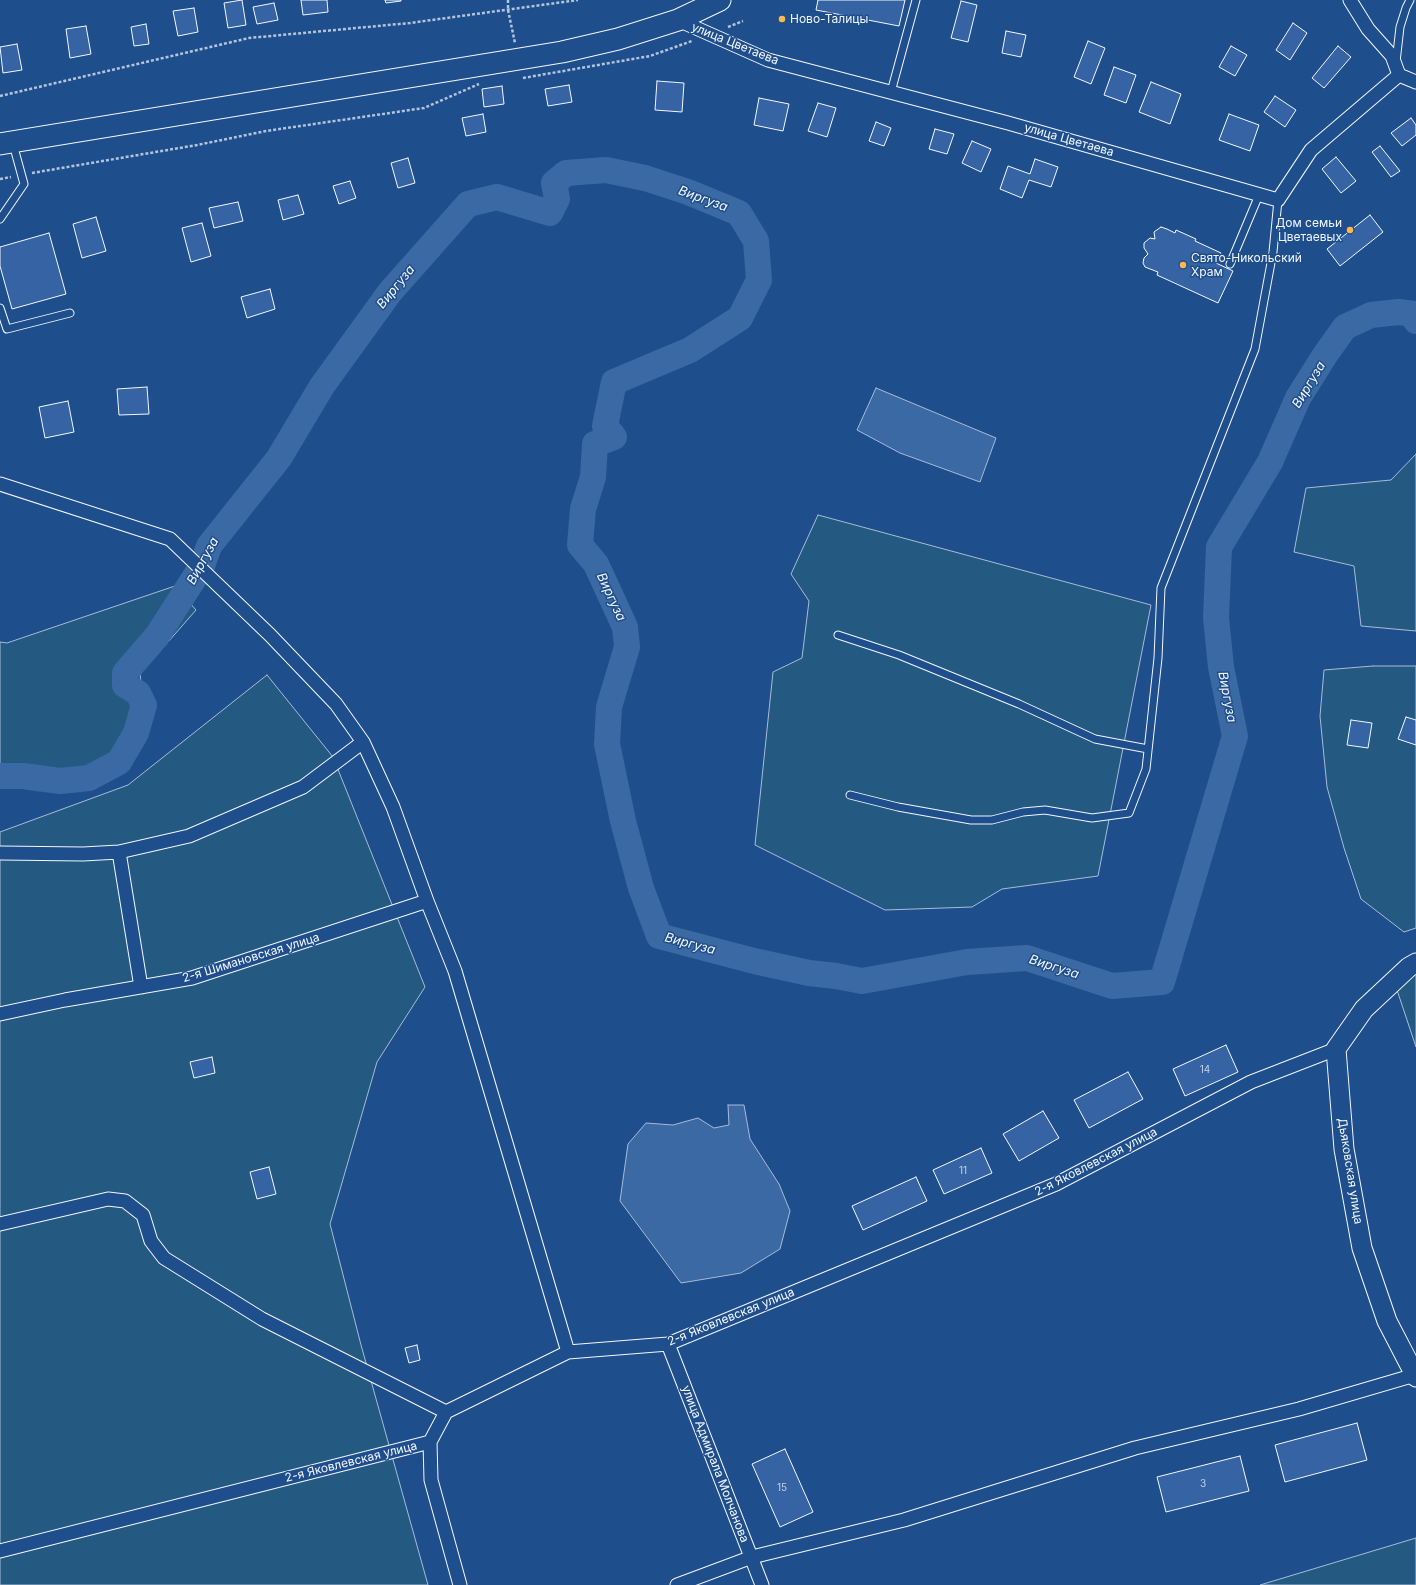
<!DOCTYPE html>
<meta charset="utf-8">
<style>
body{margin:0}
canvas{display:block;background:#1f4e8c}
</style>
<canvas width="1416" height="1585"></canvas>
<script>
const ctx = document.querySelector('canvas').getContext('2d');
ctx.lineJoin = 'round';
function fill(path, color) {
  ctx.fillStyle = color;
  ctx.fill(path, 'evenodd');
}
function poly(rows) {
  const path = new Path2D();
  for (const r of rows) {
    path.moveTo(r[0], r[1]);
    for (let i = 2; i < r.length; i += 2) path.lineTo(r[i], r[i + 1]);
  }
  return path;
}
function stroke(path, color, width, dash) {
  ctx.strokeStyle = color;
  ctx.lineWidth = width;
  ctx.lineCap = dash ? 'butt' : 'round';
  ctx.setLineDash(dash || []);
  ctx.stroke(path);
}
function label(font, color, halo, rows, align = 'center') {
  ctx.font = font + ' Inter,sans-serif';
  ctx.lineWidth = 3;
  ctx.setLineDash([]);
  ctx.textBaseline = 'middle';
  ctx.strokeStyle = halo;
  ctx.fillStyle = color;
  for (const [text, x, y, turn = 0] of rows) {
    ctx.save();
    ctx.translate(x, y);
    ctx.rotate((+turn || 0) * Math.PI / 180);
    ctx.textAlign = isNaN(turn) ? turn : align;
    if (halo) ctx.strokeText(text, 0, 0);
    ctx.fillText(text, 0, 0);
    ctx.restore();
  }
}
const green = poly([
 [1416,454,1416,631,1361,626,1354,566,1294,552,1306,488,1391,480,1416,454],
 [818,515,1151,605,1098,876,1002,889,972,907,885,910,755,845,773,672,802,658,809,601,791,574,818,515],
 [175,586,196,610,140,674,144,706,136,733,119,762,89,778,60,781,23,776,0,776,0,642,7,643,175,586],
 [1373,666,1416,666,1416,928,1404,932,1361,899,1344,848,1327,787,1320,716,1324,670,1373,666],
 [267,675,333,757,425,987,377,1062,330,1224,361,1345,428,1585,0,1585,0,832,128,785,267,675],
 [1416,974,1416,1047,1396,987,1416,974],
 [1416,1538,1416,1585,1260,1585,1416,1538]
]);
fill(green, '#245a82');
stroke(green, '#a8bbd7', 1);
const water = poly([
 [876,388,996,438,980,482,900,453,857,430,876,388],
 [728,1105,744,1105,750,1139,779,1184,790,1211,780,1249,741,1273,681,1283,620,1201,628,1144,646,1123,673,1125,698,1118,714,1128,729,1125,728,1105]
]);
fill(water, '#3b69a3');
stroke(water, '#a8bbd7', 1);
stroke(poly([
 [0,776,23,776,60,781,89,778,119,762,136,733,144,705,138,693,125,685,125,673,157,636,202,566,209,546,279,458,322,386,390,292,468,204,497,197,550,213,557,199,554,183,566,173,606,170,645,178,688,192,739,213,756,241,759,280,740,318,690,350,614,382,605,426,614,437,595,444,593,477,583,509,580,545,596,564,625,627,627,647,609,707,607,744,623,821,641,888,659,936,754,961,809,973,836,976,862,981,967,962,1027,958,1112,986,1162,982,1235,736,1221,667,1216,618,1219,547,1270,462,1298,398,1325,355,1345,327,1371,315,1398,312,1415,314,1416,321]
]), '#3b69a3', 26);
const building = poly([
 [242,0,246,25,228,28,224,3,242,0],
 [301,0,327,0,328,12,303,15,301,0],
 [385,0,401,0,401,1,386,3,385,0],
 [818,0,905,0,899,26,816,10,818,0],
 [961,1,977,5,968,42,951,38,961,1],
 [274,3,278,20,257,24,253,7,274,3],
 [194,8,198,32,178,36,173,11,194,8],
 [1293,23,1307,33,1290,60,1276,50,1293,23],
 [146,24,149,44,134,46,131,27,146,24],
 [86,26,91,54,70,58,66,29,86,26],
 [1006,31,1026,35,1021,57,1002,53,1006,31],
 [1088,41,1105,48,1091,84,1074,77,1088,41],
 [17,44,22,70,3,73,0,47,17,44],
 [1231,46,1247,55,1235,76,1219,67,1231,46],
 [1338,46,1351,57,1324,88,1312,78,1338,46],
 [1114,67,1136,75,1126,103,1104,95,1114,67],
 [657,81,684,83,682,112,655,110,657,81],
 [1151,82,1181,94,1170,124,1139,112,1151,82],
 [569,85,572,102,548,106,545,89,569,85],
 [502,86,504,104,484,107,482,89,502,86],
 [1275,96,1296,110,1285,127,1264,112,1275,96],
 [759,98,789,104,783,131,754,125,759,98],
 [818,103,836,108,827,137,808,131,818,103],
 [483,114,486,132,466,136,462,118,483,114],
 [1229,114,1259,125,1250,151,1219,140,1229,114],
 [1411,118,1416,125,1416,135,1402,146,1391,133,1411,118],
 [876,122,891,128,884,146,869,141,876,122],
 [935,129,954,134,947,154,929,149,935,129],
 [972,141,991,149,981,172,962,163,972,141],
 [1380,146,1400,171,1391,177,1372,152,1380,146],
 [1336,157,1356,181,1341,193,1322,169,1336,157],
 [408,158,415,183,398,188,391,163,408,158],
 [1035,159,1058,167,1051,187,1029,180,1022,198,1000,189,1008,166,1030,174,1035,159],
 [350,181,356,198,339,204,333,186,350,181],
 [298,195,304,214,283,220,278,200,298,195],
 [238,202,243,221,214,228,209,208,238,202],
 [1370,215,1383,232,1340,266,1327,249,1370,215],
 [96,217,106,251,82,258,73,224,96,217],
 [202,223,211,256,191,262,182,228,202,223],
 [1161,227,1167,229,1175,233,1176,230,1196,239,1195,241,1221,253,1216,263,1233,271,1218,303,1157,275,1158,272,1145,267,1143,263,1144,258,1148,254,1144,248,1144,243,1150,238,1155,239,1154,232,1161,227],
 [49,233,66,294,12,309,0,266,0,247,49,233],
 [270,289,275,309,247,318,241,297,270,289],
 [147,387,149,414,119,415,117,389,147,387],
 [68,401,74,432,45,438,39,407,68,401],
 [1406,717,1416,720,1416,745,1398,739,1406,717],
 [1351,720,1372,723,1368,748,1347,745,1351,720],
 [1226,1045,1238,1072,1185,1096,1173,1069,1226,1045],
 [212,1057,215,1073,194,1078,190,1062,212,1057],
 [1128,1072,1143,1099,1089,1128,1074,1100,1128,1072],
 [1043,1111,1059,1138,1019,1161,1003,1134,1043,1111],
 [981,1148,992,1173,944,1194,933,1170,981,1148],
 [269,1167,276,1194,257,1199,250,1172,269,1167],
 [916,1177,927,1201,863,1230,852,1206,916,1177],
 [417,1345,420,1360,409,1363,405,1348,417,1345],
 [1357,1423,1367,1460,1285,1482,1275,1445,1357,1423],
 [785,1449,813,1512,780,1527,752,1464,785,1449],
 [1240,1456,1249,1491,1166,1512,1157,1477,1240,1456]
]);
fill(building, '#3563a3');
stroke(building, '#f2f6ff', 1);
const lane = poly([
 [1396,62,1400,27,1406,8,1410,0],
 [891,92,916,0],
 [0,219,24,184,13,144],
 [1230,264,1259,195],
 [0,308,7,329,70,313],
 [838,635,899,655,1019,704,1095,739,1148,749],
 [850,795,898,807,971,820,992,820,1023,812,1045,810,1092,818,1129,813,1146,769,1158,658,1161,588,1255,349,1273,252,1278,200]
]);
const street = poly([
 [1350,0,1368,29,1392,56,1399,75],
 [678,20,768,60,1008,123,1278,200,1311,150,1399,75,1416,82],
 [0,484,170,539,270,635,336,704,363,742,393,807,427,901,455,971,568,1352],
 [119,852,141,987],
 [0,853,83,854,119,852,189,836,303,787,363,742],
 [0,1014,65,1000,192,978,427,901],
 [0,1224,108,1199,125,1201,143,1215,151,1241,164,1258,262,1319,446,1412],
 [668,1344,762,1585],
 [430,1442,431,1480,460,1585],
 [0,1551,430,1442,446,1412,568,1352,668,1344,1056,1184,1251,1082,1336,1049],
 [677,1585,752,1557,904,1520,1135,1448,1299,1409,1415,1375]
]);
const secondary = poly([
 [1416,963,1409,967,1364,1009,1336,1049,1344,1149,1362,1248,1387,1321,1416,1377]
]);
const primary = poly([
 [0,144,562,52,618,39,678,20,720,0]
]);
stroke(lane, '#f2f6ff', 9);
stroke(street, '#f2f6ff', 15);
stroke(secondary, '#f2f6ff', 21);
stroke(primary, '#f2f6ff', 23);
stroke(poly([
 [508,0,508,10,515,43],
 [728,27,743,21],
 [523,78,650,56,692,41],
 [0,96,249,38,410,23,578,0],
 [32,173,197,145,266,131,424,108,479,84],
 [0,179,11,177]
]), '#b3c4dc', 2.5, [3, 2]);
stroke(lane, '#1f4e8c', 7);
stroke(street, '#1f4e8c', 13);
stroke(secondary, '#1f4e8c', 19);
stroke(primary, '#1f4e8c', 21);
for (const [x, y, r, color] of [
 [782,19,4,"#ffb74d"],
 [1350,230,4,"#ffb74d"],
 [1183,265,4,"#ffb74d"]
]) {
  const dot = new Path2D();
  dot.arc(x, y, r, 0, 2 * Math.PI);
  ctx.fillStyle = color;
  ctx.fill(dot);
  stroke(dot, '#1f4e8c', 1.5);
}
label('10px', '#c3d1e8', null, [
 ["14",1205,1070],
 ["11",963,1171],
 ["3",1203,1484],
 ["15",782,1488]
]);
label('12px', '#f2f6ff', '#1f4e8c', [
 ["Ново-Талицы",790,19],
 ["Дом семьи",1342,223,"right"],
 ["Цветаевых",1342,237,"right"],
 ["Свято-Никольский",1191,258],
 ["Храм",1191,272]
], 'left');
label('12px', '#f2f6ff', '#1f4e8c', [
 ["улица Цветаева",735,44,22],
 ["улица Цветаева",1069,140,16],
 ["2-я Шимановская улица",251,958,-17],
 ["2-я Яковлевская улица",1096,1162,-27],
 ["Дьяковская улица",1350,1171,81],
 ["2-я Яковлевская улица",731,1317,-22],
 ["2-я Яковлевская улица",351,1462,-14],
 ["улица Адмирала Молчанова",715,1464,69]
]);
label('italic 13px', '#f2f6ff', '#1f4e8c', [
 ["Виргуза",703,199,20],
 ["Виргуза",396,287,-51],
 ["Виргуза",1309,385,-59],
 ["Виргуза",203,561,-61],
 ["Виргуза",611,597,65],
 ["Виргуза",1227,697,79],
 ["Виргуза",690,944,15],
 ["Виргуза",1054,967,18]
]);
</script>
